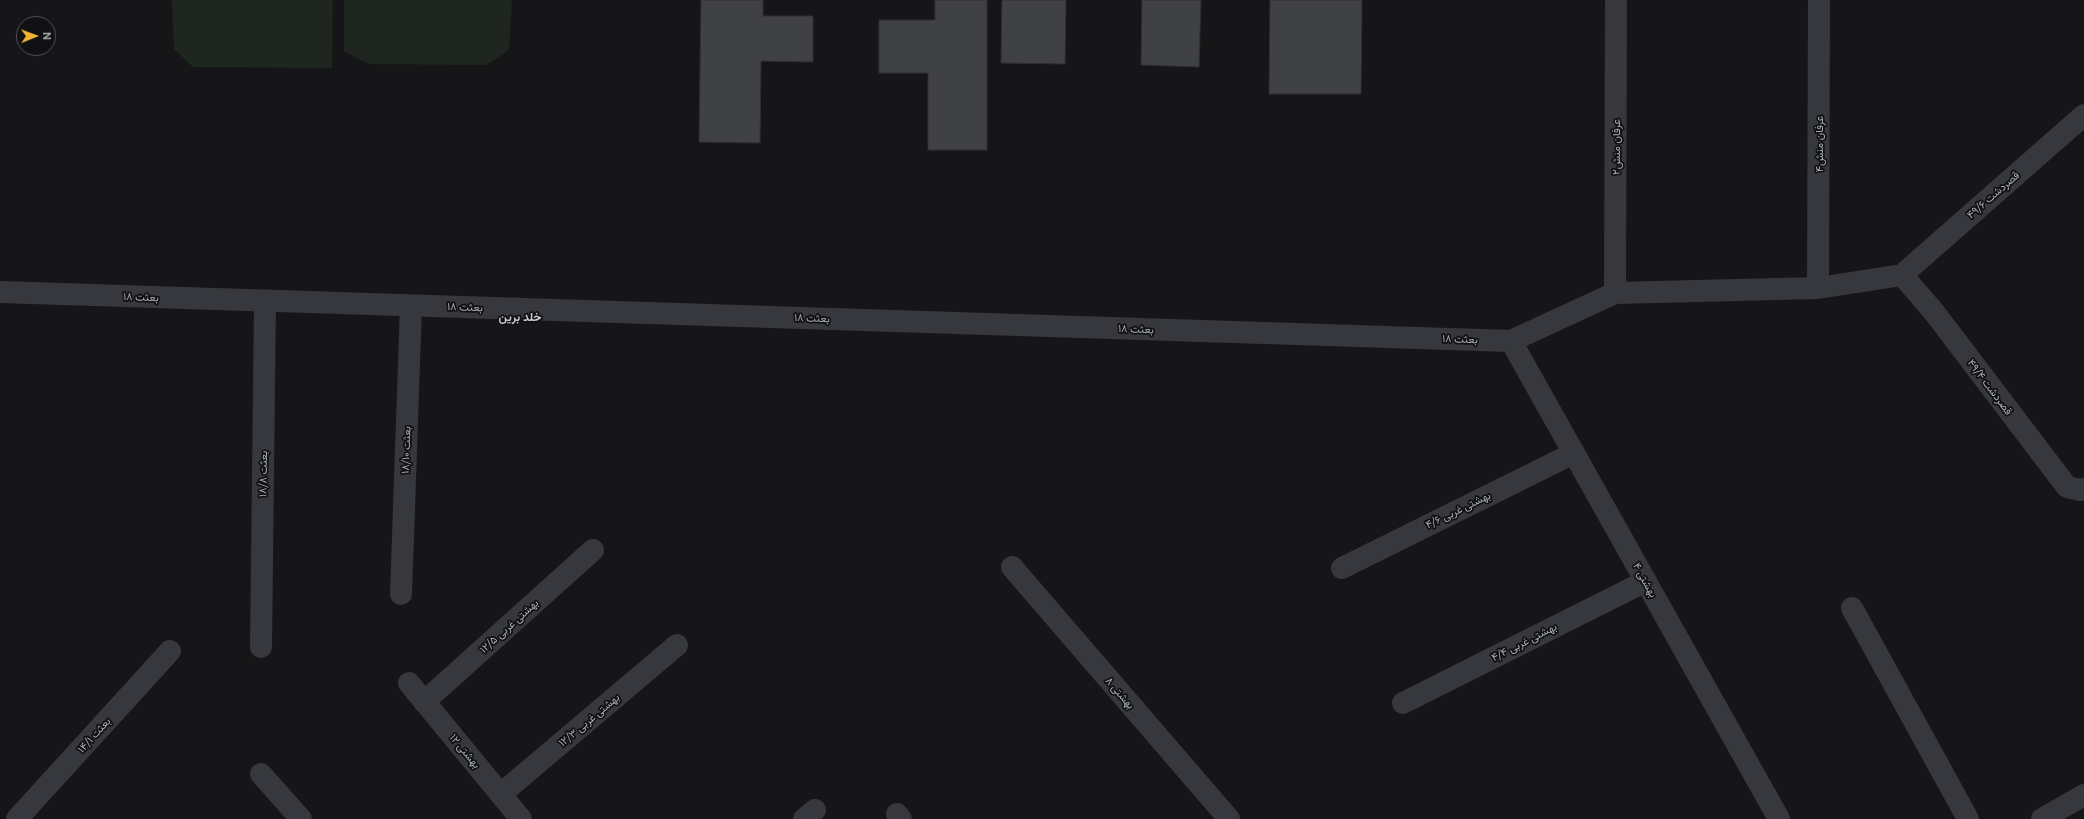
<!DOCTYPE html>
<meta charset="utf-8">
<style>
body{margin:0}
#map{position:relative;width:2084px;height:819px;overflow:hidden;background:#161618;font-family:Ubuntu,sans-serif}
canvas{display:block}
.north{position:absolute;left:16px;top:16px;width:40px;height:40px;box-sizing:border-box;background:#111113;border:1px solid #4d4f55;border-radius:50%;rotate:89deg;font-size:11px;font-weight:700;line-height:16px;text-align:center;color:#a8adb8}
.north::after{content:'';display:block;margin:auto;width:14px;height:18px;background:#f2b134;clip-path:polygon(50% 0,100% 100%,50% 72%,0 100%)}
</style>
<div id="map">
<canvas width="2084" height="819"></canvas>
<div class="north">N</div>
</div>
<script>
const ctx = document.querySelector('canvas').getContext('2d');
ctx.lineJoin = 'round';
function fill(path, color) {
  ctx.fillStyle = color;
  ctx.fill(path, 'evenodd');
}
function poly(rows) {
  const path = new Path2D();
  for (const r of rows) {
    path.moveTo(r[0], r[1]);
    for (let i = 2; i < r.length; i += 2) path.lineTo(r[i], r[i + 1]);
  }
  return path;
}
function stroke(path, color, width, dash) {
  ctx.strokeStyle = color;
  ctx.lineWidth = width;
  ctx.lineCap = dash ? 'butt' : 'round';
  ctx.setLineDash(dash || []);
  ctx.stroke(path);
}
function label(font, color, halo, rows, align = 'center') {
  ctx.font = font + ' Ubuntu,Vazirmatn,sans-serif';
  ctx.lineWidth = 3.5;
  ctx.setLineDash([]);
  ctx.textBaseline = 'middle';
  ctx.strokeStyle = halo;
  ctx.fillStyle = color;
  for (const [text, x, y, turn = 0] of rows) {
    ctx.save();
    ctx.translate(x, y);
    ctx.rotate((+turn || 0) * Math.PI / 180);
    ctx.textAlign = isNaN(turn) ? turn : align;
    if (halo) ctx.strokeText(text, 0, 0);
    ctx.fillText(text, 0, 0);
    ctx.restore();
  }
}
fill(poly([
 [172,0,333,0,332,68,193,67,174,49],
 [344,0,512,0,509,50,486,65,368,64,344,51]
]), '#1e261f');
const building = poly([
 [701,0,763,0,763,16,813,16,813,62,761,61,760,143,699,142,701,0],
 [935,0,987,0,987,150,928,150,928,73,879,73,879,20,935,20,935,0],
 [1002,0,1066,0,1065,64,1001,63,1002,0],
 [1142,0,1201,0,1199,67,1141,65,1142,0],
 [1270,0,1362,0,1361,94,1269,94,1270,0]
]);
fill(building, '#404145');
stroke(building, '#303034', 1);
stroke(poly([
 [1902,275,1934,312,2067,487,2080,490,2084,489],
 [1902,275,2084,115],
 [1818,288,1819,0],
 [0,292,1511,341,1615,293,1818,288,1902,275],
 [1615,293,1616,0],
 [1511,341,1779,819],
 [1012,567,1229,819],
 [1342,568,1574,453],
 [401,594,411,306],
 [1852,608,1968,819],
 [261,647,265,301],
 [409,683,521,819],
 [424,702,593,550],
 [1403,703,1646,581],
 [261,774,301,819],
 [501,794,677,645],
 [897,814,901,819],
 [17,819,170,651],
 [804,819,815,810],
 [2042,819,2084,795]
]), '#37383d', 22);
label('11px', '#a8adb8', '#111113', [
 ["عرفان منش۴",1819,144,-90],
 ["عرفان منش۲",1616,147,-90],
 ["قصردشت ۴۹/۶",1993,195,-41],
 ["بعثت ۱۸",141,297,2],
 ["بعثت ۱۸",465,307,2],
 ["بعثت ۱۸",812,318,2],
 ["بعثت ۱۸",1136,329,2],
 ["بعثت ۱۸",1460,339,2],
 ["قصردشت ۴۹/۴",1990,387,53],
 ["۱۸/۱۰ بعثت",406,450,-88],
 ["۱۸/۸ بعثت",263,474,-89],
 ["۴/۶ بهشتی غربی",1458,510,-26],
 ["۴ بهشتی",1645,580,61],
 ["۱۲/۵ بهشتی غربی",509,626,-42],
 ["۴/۴ بهشتی غربی",1524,642,-27],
 ["۸ بهشتی",1120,693,49],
 ["۱۲/۳ بهشتی غربی",589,720,-40],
 ["۱۴/۱ بعثت",94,735,-48],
 ["۱۲ بهشتی",465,751,50]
]);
label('bold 12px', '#c9ccd4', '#111113', [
 ["خلد برین",520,317]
]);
</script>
